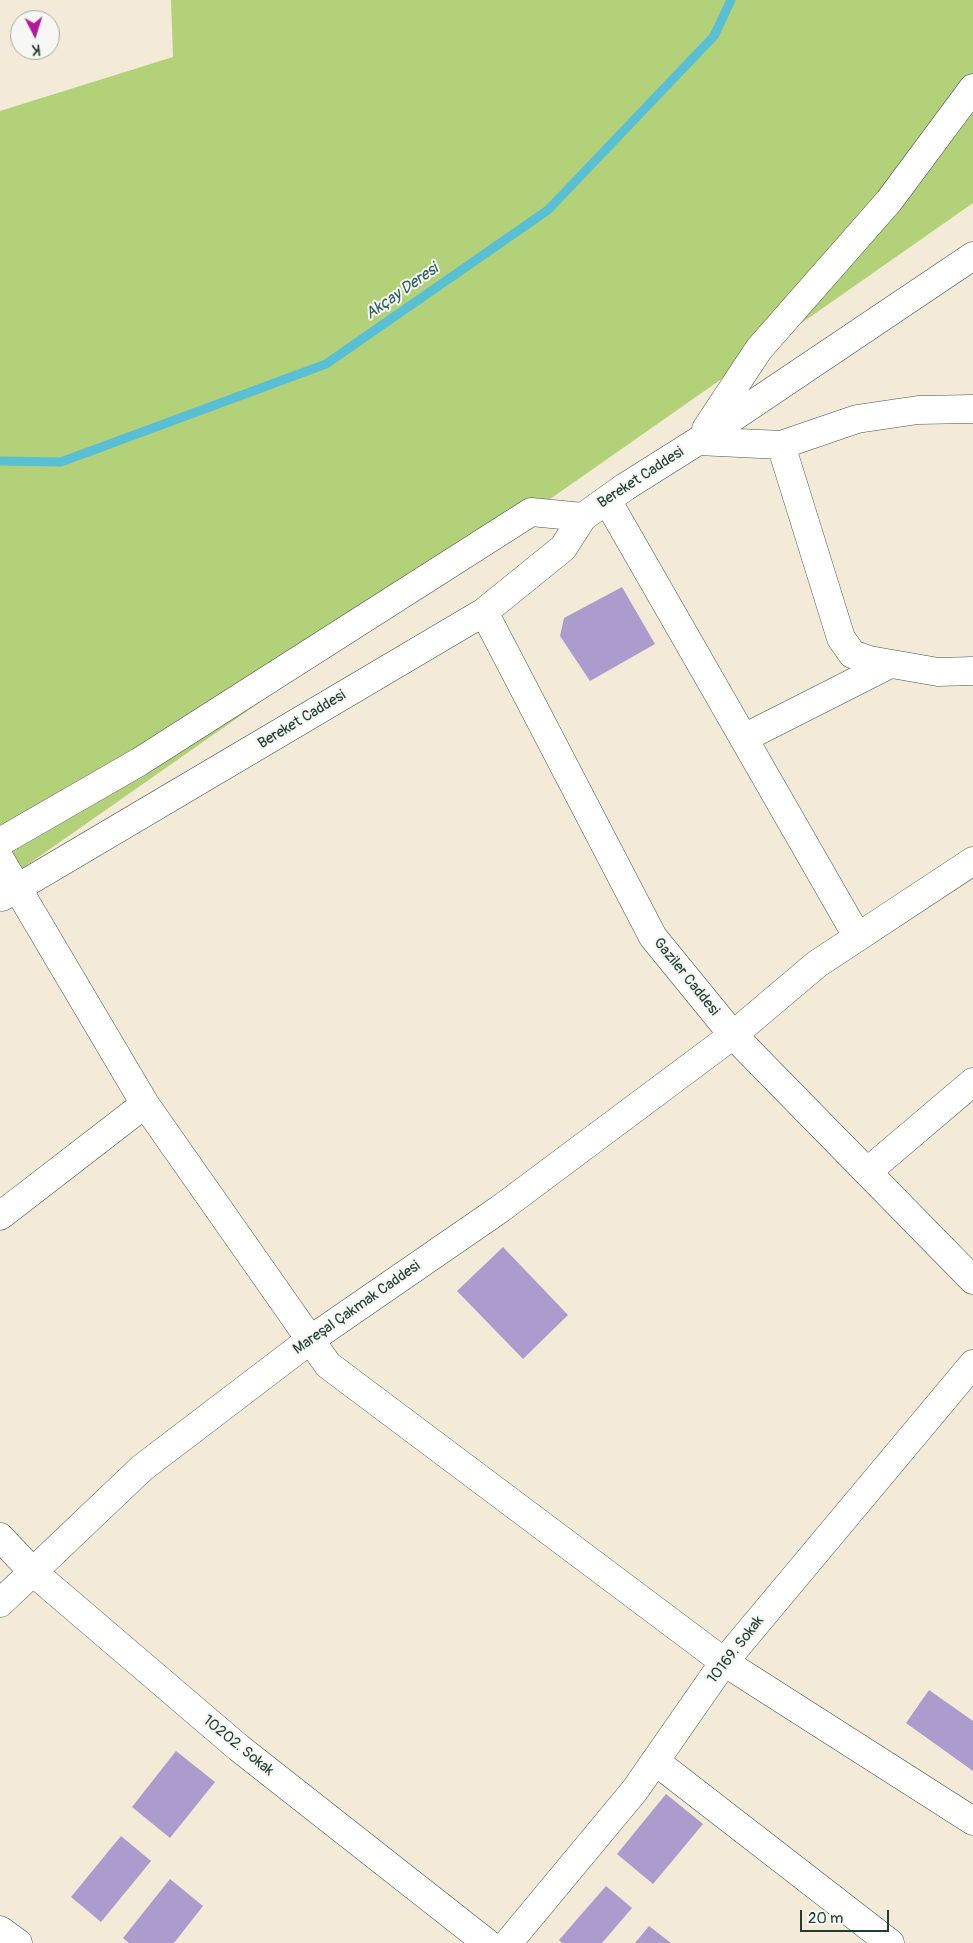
<!DOCTYPE html>
<meta charset="utf-8">
<style>
body{margin:0}
#map{position:relative;width:973px;height:1943px;overflow:hidden;background:#f3ead7;font-family:Pangolin,sans-serif}
canvas{display:block}
.north{position:absolute;left:10px;top:10px;width:50px;height:50px;box-sizing:border-box;background:#f6f6f2;border:1px solid #a0aca6;border-radius:50%;rotate:175deg;font-size:14px;font-weight:700;line-height:20px;text-align:center;color:#1f3d34}
.north::after{content:'';display:block;margin:auto;width:18px;height:22px;background:#b5179e;clip-path:polygon(50% 0,100% 100%,50% 72%,0 100%)}
.scale{position:absolute;left:800px;top:1910px;width:89px;height:22px;box-sizing:border-box;border:2px solid #1f3d34;border-top:0;padding-left:6px;font-size:15px;line-height:18px;white-space:nowrap;color:#1f3d34;-webkit-text-stroke:4px #f6f6f2;paint-order:stroke}
</style>
<div id="map">
<canvas width="973" height="1943"></canvas>
<div class="north">K</div>
<div class="scale">20 m</div>
</div>
<script>
const ctx = document.querySelector('canvas').getContext('2d');
ctx.lineJoin = 'round';
function fill(path, color) {
  ctx.fillStyle = color;
  ctx.fill(path, 'evenodd');
}
function poly(rows) {
  const path = new Path2D();
  for (const r of rows) {
    path.moveTo(r[0], r[1]);
    for (let i = 2; i < r.length; i += 2) path.lineTo(r[i], r[i + 1]);
  }
  return path;
}
function stroke(path, color, width, dash) {
  ctx.strokeStyle = color;
  ctx.lineWidth = width;
  ctx.lineCap = dash ? 'butt' : 'round';
  ctx.setLineDash(dash || []);
  ctx.stroke(path);
}
function label(font, color, halo, rows, align = 'center') {
  ctx.font = font + ' Pangolin,sans-serif';
  ctx.lineWidth = 4;
  ctx.setLineDash([]);
  ctx.textBaseline = 'middle';
  ctx.strokeStyle = halo;
  ctx.fillStyle = color;
  for (const [text, x, y, turn = 0] of rows) {
    ctx.save();
    ctx.translate(x, y);
    ctx.rotate((+turn || 0) * Math.PI / 180);
    ctx.textAlign = isNaN(turn) ? turn : align;
    if (halo) ctx.strokeText(text, 0, 0);
    ctx.fillText(text, 0, 0);
    ctx.restore();
  }
}
fill(poly([
 [171,0,973,0,973,203,0,884,0,111,173,57]
]), '#b2d178');
stroke(poly([
 [0,461,61,462,326,364,548,210,714,36,731,0]
]), '#58bfd5', 9);
fill(poly([
 [622,587,655,644,590,681,560,636,564,618],
 [503,1247,568,1315,523,1359,457,1291],
 [929,1690,973,1721,973,1771,906,1723],
 [176,1751,215,1782,170,1838,132,1807],
 [666,1794,703,1824,653,1884,617,1854],
 [121,1836,151,1861,101,1922,71,1897],
 [170,1879,203,1906,174,1943,129,1943,123,1938],
 [606,1886,632,1908,602,1943,562,1943,559,1940],
 [649,1926,671,1943,635,1943]
]), '#ac9cce');
const minor = poly([
 [706,429,759,349,889,201,973,88],
 [698,441,781,445,857,419,918,410,973,409],
 [781,445,841,638,852,654,869,660,938,672,973,671],
 [607,500,857,936],
 [484,612,653,937,733,1035,973,1280],
 [744,738,890,664],
 [0,842,139,762,531,512,583,517],
 [0,859,145,1104,328,1365,724,1662,973,1821],
 [2,897,484,612,563,548,583,517,625,487,698,441,973,256],
 [867,1172,973,1082],
 [0,1216,145,1104],
 [0,1537,33,1572,239,1748,487,1943],
 [0,1603,142,1468,310,1340,500,1209,733,1035,817,964,973,861],
 [655,1761,890,1943],
 [0,1930,18,1943],
 [508,1943,635,1790,724,1662,973,1364]
]);
stroke(minor, '#3f574c', 29);
stroke(minor, '#fff', 28);
label('15px', '#1f3d34', '#f6f6f2', [
 ["Bereket Caddesi",641,478,-33],
 ["Bereket Caddesi",302,720,-31],
 ["Gaziler Caddesi",686,977,51],
 ["Mareşal Çakmak Caddesi",357,1308,-35],
 ["10169. Sokak",736,1650,-52],
 ["10202. Sokak",238,1746,39]
]);
label('italic 16px', '#2d5e5c', '#f6f6f2', [
 ["Akçay Deresi",402,292,-35]
]);
</script>
